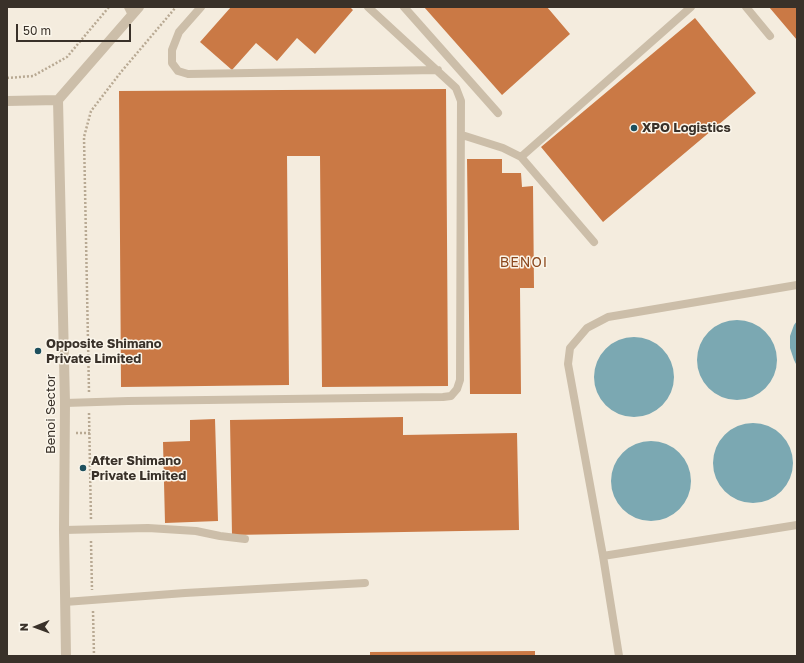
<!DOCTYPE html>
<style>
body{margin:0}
#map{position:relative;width:804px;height:663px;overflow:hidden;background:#f4ecde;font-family:"Golos Text",sans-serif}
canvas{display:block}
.frame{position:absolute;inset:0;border:8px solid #393129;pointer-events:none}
.north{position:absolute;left:16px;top:607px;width:40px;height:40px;-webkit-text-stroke:3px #fbf6eb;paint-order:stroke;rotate:269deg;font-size:11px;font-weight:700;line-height:16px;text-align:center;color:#393129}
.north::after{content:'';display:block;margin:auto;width:14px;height:18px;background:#393129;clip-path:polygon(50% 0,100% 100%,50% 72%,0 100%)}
.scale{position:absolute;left:16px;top:24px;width:115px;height:18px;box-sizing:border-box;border:2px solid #393129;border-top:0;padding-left:5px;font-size:12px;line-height:14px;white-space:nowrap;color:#393129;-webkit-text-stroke:3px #fbf6eb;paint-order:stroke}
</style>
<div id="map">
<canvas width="804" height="663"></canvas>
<div class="frame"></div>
<div class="north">N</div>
<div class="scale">50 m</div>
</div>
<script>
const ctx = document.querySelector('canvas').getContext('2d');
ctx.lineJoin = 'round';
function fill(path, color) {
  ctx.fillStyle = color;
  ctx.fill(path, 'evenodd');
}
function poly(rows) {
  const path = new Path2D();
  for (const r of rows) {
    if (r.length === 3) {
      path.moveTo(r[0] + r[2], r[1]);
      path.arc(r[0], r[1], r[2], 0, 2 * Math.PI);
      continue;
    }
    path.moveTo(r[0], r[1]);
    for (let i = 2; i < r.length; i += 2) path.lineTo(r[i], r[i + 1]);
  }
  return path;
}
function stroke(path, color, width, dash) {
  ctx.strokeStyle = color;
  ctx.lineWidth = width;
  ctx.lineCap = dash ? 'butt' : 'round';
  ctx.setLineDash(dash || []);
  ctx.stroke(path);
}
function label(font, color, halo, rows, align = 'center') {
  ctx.font = font + ' "Golos Text",sans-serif';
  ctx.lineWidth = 3;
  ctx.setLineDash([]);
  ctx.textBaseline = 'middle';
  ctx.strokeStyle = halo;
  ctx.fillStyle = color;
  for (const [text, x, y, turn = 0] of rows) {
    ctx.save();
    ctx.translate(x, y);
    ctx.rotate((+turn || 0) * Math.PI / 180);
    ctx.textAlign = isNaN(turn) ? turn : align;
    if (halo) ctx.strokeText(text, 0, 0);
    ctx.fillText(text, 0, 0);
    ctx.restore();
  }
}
fill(poly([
 [737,360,40],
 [797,321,797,366,794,360,790,348,790,336,794,325],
 [634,377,40],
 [753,463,40],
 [651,481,40]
]), '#7ba8b2');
fill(poly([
 [231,7,350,7,353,10,315,54,297,38,277,61,256,43,232,70,200,42],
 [424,7,547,7,570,34,502,95],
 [769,7,797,7,797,40],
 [695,18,756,93,603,222,541,147],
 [446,89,448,386,322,387,320,156,287,156,289,385,121,387,119,91],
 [467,159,502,159,502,173,521,173,522,187,533,186,534,288,520,288,521,394,470,394],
 [403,417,403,435,517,433,519,530,232,535,230,420],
 [215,419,218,521,165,523,163,442,190,441,190,420],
 [535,651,535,656,370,656,370,652]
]), '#ca7945');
stroke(poly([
 [7,78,33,76,67,57,109,7],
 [89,392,84,137,91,111,121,72,176,7],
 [89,413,91,520],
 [76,433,90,433],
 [91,541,92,590],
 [93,611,94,656]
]), '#b8a993', 2.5, [2, 2]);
stroke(poly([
 [128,7,132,15],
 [201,7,179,32,172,50,172,63,178,71,188,74,438,70],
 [404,7,498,113],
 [746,7,770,36],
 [462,135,503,148,521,157,594,242],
 [521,157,691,7],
 [65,403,128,401,443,397,451,396,457,389,460,380,461,101,456,88,368,7],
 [64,530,148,528,196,531,220,536,245,539],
 [603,556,797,525],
 [65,602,185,593,365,583],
 [619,656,603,556,568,364,570,348,587,328,608,317,797,285]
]), '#ccbea9', 8);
stroke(poly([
 [7,101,58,100],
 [66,656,64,530,65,403,58,100,139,7]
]), '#ccbea9', 10);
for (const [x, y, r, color] of [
 [634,128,4,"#1d4f5d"],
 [38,351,4,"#1d4f5d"],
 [83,468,4,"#1d4f5d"]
]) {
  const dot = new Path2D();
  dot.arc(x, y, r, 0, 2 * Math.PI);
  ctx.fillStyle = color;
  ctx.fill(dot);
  stroke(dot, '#fbf6eb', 1.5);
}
label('bold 13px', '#393129', '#fbf6eb', [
 ["XPO Logistics",642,128],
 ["Opposite Shimano",46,344],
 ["Private Limited",46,359],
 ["After Shimano",91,461],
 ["Private Limited",91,476]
], 'left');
label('13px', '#393129', '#fbf6eb', [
 ["Benoi Sector",51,414,-90]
]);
ctx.letterSpacing = '1px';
label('14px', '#8c491f', '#fbf6eb', [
 ["BENOI",524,263]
]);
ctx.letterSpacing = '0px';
</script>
